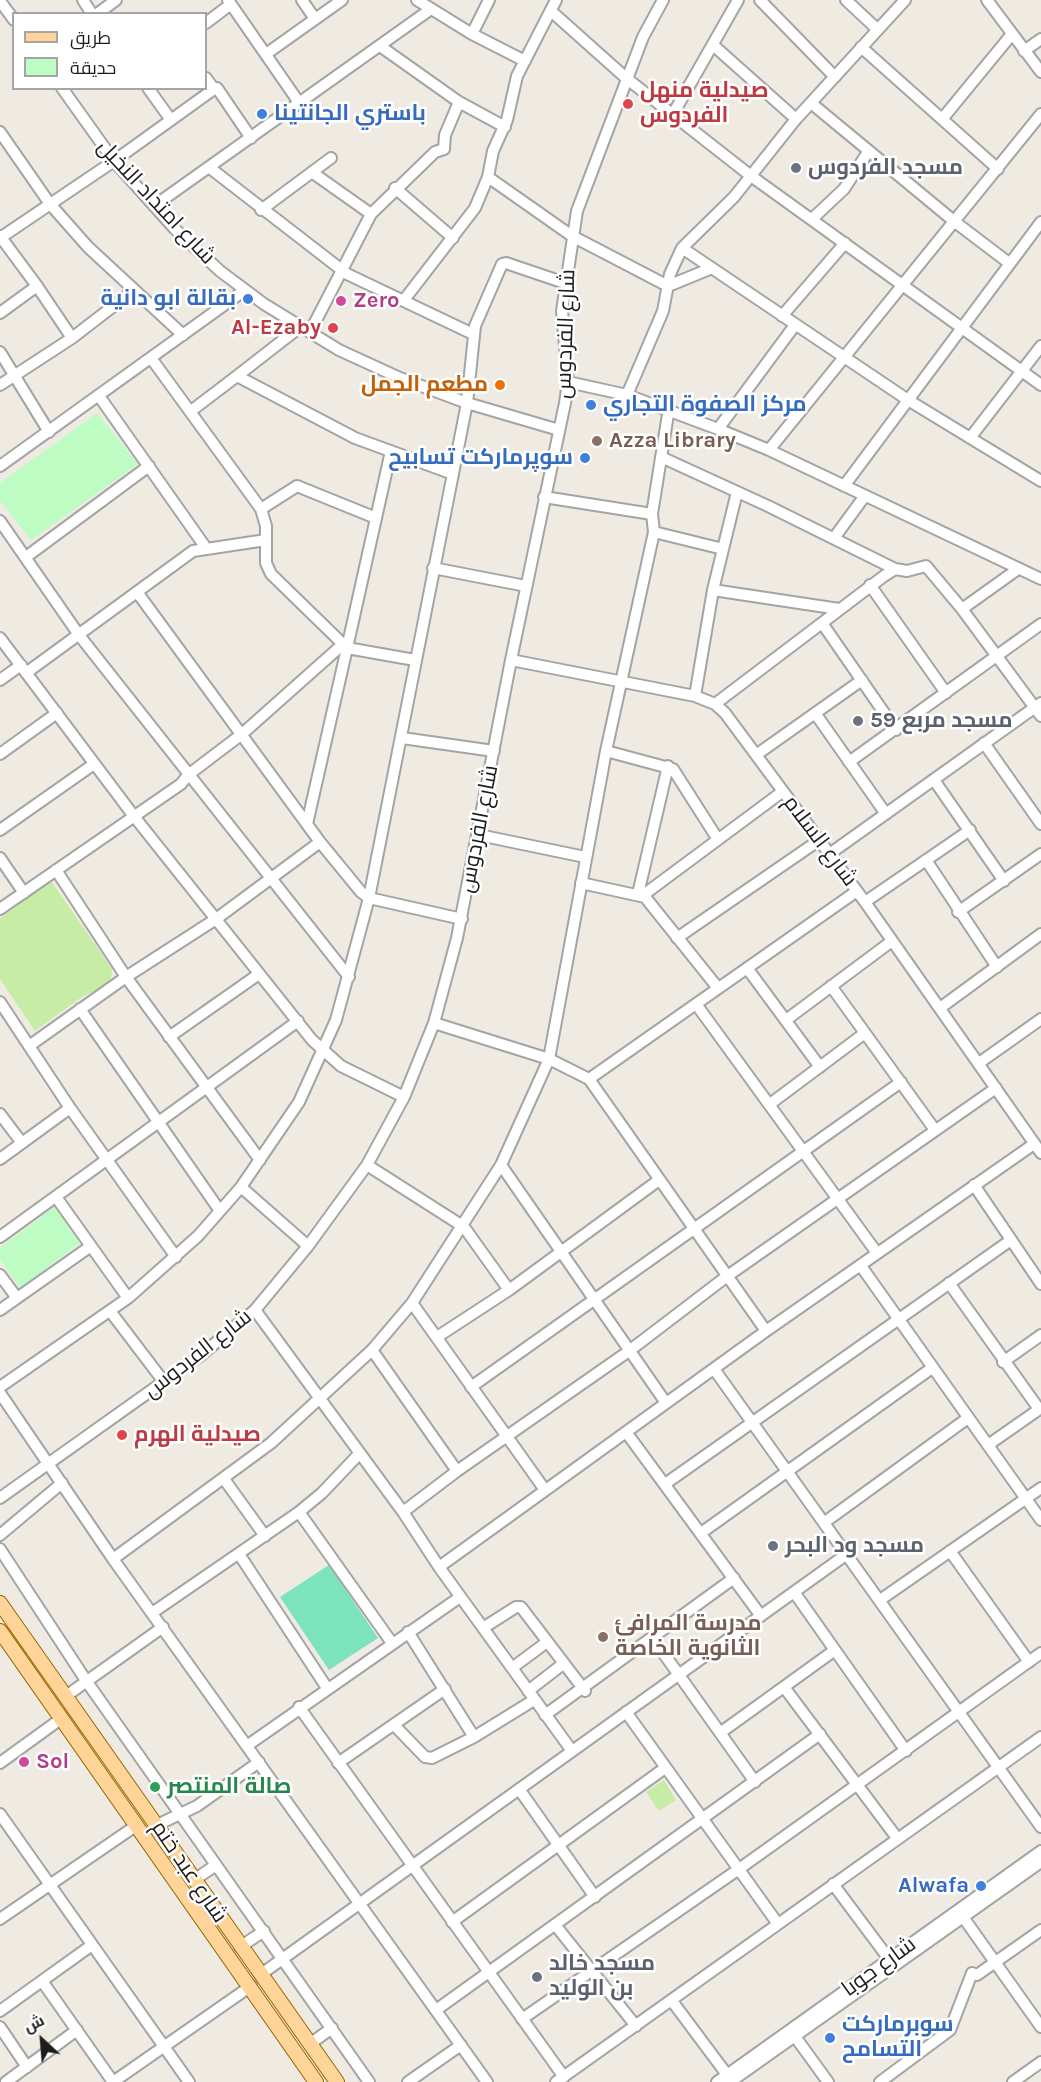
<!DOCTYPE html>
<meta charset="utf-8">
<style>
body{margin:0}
#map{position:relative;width:1041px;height:2082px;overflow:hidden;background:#efebe3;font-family:Karla,Cairo,sans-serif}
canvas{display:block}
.legend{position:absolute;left:12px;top:12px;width:195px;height:78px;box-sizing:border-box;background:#fff;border:2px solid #a5a5a5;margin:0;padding:8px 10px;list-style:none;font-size:18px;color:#1d1d1d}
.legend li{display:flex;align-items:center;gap:12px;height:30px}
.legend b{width:30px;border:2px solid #a5a5a5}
.north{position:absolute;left:12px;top:2010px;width:60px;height:60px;-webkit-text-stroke:4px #fff;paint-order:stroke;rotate:334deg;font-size:16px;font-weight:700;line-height:24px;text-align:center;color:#1d1d1d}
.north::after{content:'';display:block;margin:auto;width:21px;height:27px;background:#1d1d1d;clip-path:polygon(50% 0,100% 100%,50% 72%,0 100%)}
</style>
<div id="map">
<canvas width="1041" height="2082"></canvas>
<ul class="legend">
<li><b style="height:8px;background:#ffd498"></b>طريق</li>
<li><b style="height:16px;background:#bdfcc2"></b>حديقة</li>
</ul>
<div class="north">ش</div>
</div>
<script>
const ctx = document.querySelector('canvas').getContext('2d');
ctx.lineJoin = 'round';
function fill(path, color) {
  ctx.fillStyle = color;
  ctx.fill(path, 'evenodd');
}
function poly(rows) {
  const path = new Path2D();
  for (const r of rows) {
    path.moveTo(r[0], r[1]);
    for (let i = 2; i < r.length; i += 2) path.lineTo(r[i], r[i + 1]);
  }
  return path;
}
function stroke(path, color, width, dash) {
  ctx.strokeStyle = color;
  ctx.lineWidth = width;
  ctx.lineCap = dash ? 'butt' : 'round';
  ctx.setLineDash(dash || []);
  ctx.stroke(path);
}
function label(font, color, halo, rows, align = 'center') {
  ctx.font = font + ' Karla,Cairo,sans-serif';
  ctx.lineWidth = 5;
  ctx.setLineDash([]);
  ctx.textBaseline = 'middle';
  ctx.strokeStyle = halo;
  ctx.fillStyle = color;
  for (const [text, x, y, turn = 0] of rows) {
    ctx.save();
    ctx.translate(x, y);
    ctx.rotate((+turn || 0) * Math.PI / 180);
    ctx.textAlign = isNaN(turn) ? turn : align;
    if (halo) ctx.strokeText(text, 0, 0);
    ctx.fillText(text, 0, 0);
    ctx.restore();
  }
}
fill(poly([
 [51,881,112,969,111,979,99,989,82,997,35,1031,0,979,0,918],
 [664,1780,676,1800,659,1811,646,1792]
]), '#c7eca5');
fill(poly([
 [97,413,138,464,31,540,0,501,0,483],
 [54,1207,80,1243,20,1288,0,1260,0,1248]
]), '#bdfcc2');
fill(poly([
 [329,1565,378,1638,329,1670,280,1597]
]), '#7ce3bc');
const minor = poly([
 [83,0,92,14],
 [228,0,300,104],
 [302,0,315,19],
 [417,0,472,34,525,61],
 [760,0,835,77],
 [846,0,877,29],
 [987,0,1041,72],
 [0,1,14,20],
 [551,11,626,78,751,176,1041,385],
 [97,14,116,0],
 [206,23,231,4],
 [472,34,489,0],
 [713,45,796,119],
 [380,46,459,102,505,127],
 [861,47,998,169],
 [1024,51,1041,39],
 [266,54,342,0],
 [62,88,114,161,175,229,220,271,264,304,339,350,400,378,467,403,559,430],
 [148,88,171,120],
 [214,89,217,88,251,138],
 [811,103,955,222,1009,263],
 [673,114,738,0],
 [943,118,1012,34],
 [0,132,50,204,88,247,183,335],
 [210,168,347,274,473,334],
 [313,173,371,214],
 [488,177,572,236,668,286,712,268],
 [395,188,453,238],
 [154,206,431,9],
 [261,210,331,158],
 [812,219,844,189,868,152],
 [0,236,37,286],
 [0,238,114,161,214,89,206,78],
 [682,248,908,400,1041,481],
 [404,300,475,208,488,177,493,151,507,120,517,76,556,0],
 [0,313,37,286,72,338],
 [782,316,845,243],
 [310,332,371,214,435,152,444,149,445,135,459,102],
 [0,352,49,432],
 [151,358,261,509,266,526,266,563,271,574,347,648,391,451],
 [237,376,300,327],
 [568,382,627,395,718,429,769,450,1041,579],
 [0,385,72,338,133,291],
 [627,395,663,311,670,274,682,248,734,197,796,119,905,0],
 [99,396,206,548],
 [191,411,237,376,355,438,453,474],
 [718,429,795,325],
 [970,438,1041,346],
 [769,450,1041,114],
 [661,457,768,506,895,569],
 [0,466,245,290],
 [844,486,1041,222],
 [544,497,652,514],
 [261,509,297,486,376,518],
 [0,521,79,635,349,977],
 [654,532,723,549],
 [834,538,864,497],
 [26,557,149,466],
 [433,568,526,586],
 [870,585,946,693],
 [713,590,839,609],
 [137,592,320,842,361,892,369,898,462,919],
 [962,609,1018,569],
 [822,623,896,730],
 [0,638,133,815,312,1040,341,1066,404,1097],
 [511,660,695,696,715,704,725,713,865,902,1041,1153],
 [26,673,193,551,266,540],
 [0,680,21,665],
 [695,696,713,590,737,492],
 [715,704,884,576,895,569,907,571,926,566,962,609,1041,716],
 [815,713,886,814],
 [402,738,494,751],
 [984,743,1041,824],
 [606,751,673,769,717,838],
 [0,754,57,713],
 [756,755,862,680],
 [849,762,1041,624],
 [934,780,1004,881],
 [307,824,347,648,415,660],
 [0,830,94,764],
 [479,835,585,857],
 [828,855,1041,703],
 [0,858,24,893],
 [926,860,997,967],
 [56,870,126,977,260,1160],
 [581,883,645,897,718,988],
 [638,894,668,766],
 [642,896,782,792],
 [865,902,970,830],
 [0,909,181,784,188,775,242,734,342,645],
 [958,912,1041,854],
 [677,938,818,841],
 [747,968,820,1067],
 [831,986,935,1130],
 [0,1002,70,1108,176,1257],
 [696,1004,877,1253],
 [940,1008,1041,934],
 [80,1009,220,1211],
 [786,1020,892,941],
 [434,1023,549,1059,589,1079,766,1331],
 [169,1037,259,974],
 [29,1046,126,977,216,919,320,842],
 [979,1063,1041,1019],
 [589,1079,857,891],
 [770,1104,865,1033],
 [0,1114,22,1143],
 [0,1159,70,1108],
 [367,1165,464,1227,509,1290],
 [501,1165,666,1403],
 [974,1185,1041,1284],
 [241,1187,308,1246],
 [56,1197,128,1298],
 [0,1237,298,1021],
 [861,1266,1041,1520],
 [0,1275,17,1298],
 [949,1283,1039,1409],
 [412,1303,545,1490],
 [0,1310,91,1246],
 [255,1310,403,1512,439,1567,572,1751],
 [110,1311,164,1382],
 [437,1337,509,1290,659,1180],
 [372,1350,457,1471],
 [1003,1362,1041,1335],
 [714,1369,1041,1827],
 [0,1387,128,1298,198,1236,241,1187,299,1102,336,1020,369,898,467,403,475,326,502,264,506,263,565,283],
 [471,1387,901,1082],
 [0,1393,113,1559,487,2082],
 [626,1432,761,1616],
 [988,1445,1041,1408],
 [224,1479,265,1536],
 [665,1484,1011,1240],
 [0,1498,201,1355,255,1310,308,1246,367,1165,404,1097,434,1023,457,938,511,660,565,403,568,382,562,311,577,211,643,37,663,0],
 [299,1512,392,1643],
 [403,1512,457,1471,629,1351,726,1277,996,1088],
 [825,1522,968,1418],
 [701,1533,932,1368],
 [0,1535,62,1483],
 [0,1549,87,1682,369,2082],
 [950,1551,1029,1662],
 [239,1554,327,1688],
 [113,1559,271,1443,372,1350,412,1303,501,1165,549,1059,606,751,654,532,652,514,669,408],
 [439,1567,766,1331,1034,1144],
 [794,1592,906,1751],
 [880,1600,1041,1488],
 [152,1613,299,1512,322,1493,360,1453],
 [483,1628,516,1607,521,1607,585,1691],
 [408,1632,474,1737],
 [652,1637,755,1782],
 [512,1668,547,1642],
 [784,1687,897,1838],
 [528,1691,563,1664],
 [66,1696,163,1627],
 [299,1707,564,2077],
 [626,1712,778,1924],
 [545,1715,734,1578],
 [394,1725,425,1757,432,1758,474,1737,534,1700],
 [720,1733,835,1650],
 [248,1745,460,1597],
 [0,1763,62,1718],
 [338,1763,445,1689],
 [519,1789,595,1897],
 [0,1814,189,2082],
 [157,1825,197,1806,259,1762],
 [194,1880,216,1865],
 [833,1884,892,1963],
 [963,1917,1041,2027],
 [0,1919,137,1825],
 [452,1922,665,1768],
 [556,1926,636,2026],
 [240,1947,264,1931],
 [260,1975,847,1554],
 [42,1981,113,2082],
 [672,2001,731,2080],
 [436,2010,820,1734],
 [0,2011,92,1945],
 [522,2019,739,1869,1041,1653],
 [0,2027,27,2067],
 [791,2031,828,2082],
 [310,2044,332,2028],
 [6,2082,77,2030],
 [113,2082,251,1986],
 [408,2082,461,2045],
 [556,2082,1041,1737],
 [717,2082,1041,1851],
 [730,2082,1041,1862],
 [880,2082,950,2030,972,1973,977,1975,1041,1930],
 [1013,2082,1041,2062]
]);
const major = poly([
 [0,1603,337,2082],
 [0,1631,316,2082]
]);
stroke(minor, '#a4a4a4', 14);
stroke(major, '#976600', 16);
stroke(minor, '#fff', 10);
stroke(major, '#ffd498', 14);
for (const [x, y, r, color] of [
 [628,104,6,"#e0444e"],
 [262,114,6,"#3f7fe0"],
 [796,168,6,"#6b7280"],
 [248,299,6,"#3f7fe0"],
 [341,301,6,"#d1479c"],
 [333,328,6,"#e0444e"],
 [500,385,6,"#e8710a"],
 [591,405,6,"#3f7fe0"],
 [597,441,6,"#8d6e63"],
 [585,458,6,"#3f7fe0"],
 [858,721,6,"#6b7280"],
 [122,1435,6,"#e0444e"],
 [773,1546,6,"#6b7280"],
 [603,1637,6,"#8d6e63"],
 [24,1762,6,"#d1479c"],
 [155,1787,6,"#2e9e5b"],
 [981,1886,6,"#3f7fe0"],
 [537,1977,6,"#6b7280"],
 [830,2038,6,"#3f7fe0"]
]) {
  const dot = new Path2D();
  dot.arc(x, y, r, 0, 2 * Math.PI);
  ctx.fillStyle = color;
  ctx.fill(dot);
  stroke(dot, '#fff', 2);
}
label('bold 22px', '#be3a42', '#fff', [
 ["صيدلية منهل",640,91],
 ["الفردوس",640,116],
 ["Al-Ezaby",321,328,"right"],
 ["صيدلية الهرم",134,1435]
], 'left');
label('bold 22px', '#366cbe', '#fff', [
 ["باستري الجانتينا",274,114],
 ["بقالة ابو دانية",236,299,"right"],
 ["مركز الصفوة التجاري",603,405],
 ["سوپرمارکت تسابيح",573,458,"right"],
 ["Alwafa",969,1886,"right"],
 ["سوبرماركت",842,2025],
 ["التسامح",842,2050]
], 'left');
label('bold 22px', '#5b616d', '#fff', [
 ["مسجد الفردوس",808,168],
 ["مسجد مربع 59",870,721],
 ["مسجد ود البحر",785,1546],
 ["مسجد خالد",549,1964],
 ["بن الوليد",549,1989]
], 'left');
label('22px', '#1d1d1d', '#fff', [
 ["شارع امتداد النخيل",156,202,47],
 ["شارع الفردوس",566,334,-88],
 ["شارع الفردوس",479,829,-79],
 ["شارع السلام",820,841,53],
 ["شارع الفردوس",198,1354,-38],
 ["شارع عبد ختم",189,1872,56],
 ["شارع جوبا",879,1967,-36]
]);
label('bold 22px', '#b23c85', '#fff', [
 ["Zero",353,301],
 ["Sol",36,1762]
], 'left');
label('bold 22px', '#c56008', '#fff', [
 ["مطعم الجمل",488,385]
], 'right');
label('bold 22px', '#785e54', '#fff', [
 ["Azza Library",609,441],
 ["مدرسة المرافئ",615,1624],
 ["الثانوية الخاصة",615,1649]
], 'left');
label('bold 22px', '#27864d', '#fff', [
 ["صالة المنتصر",167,1787]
], 'left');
</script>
